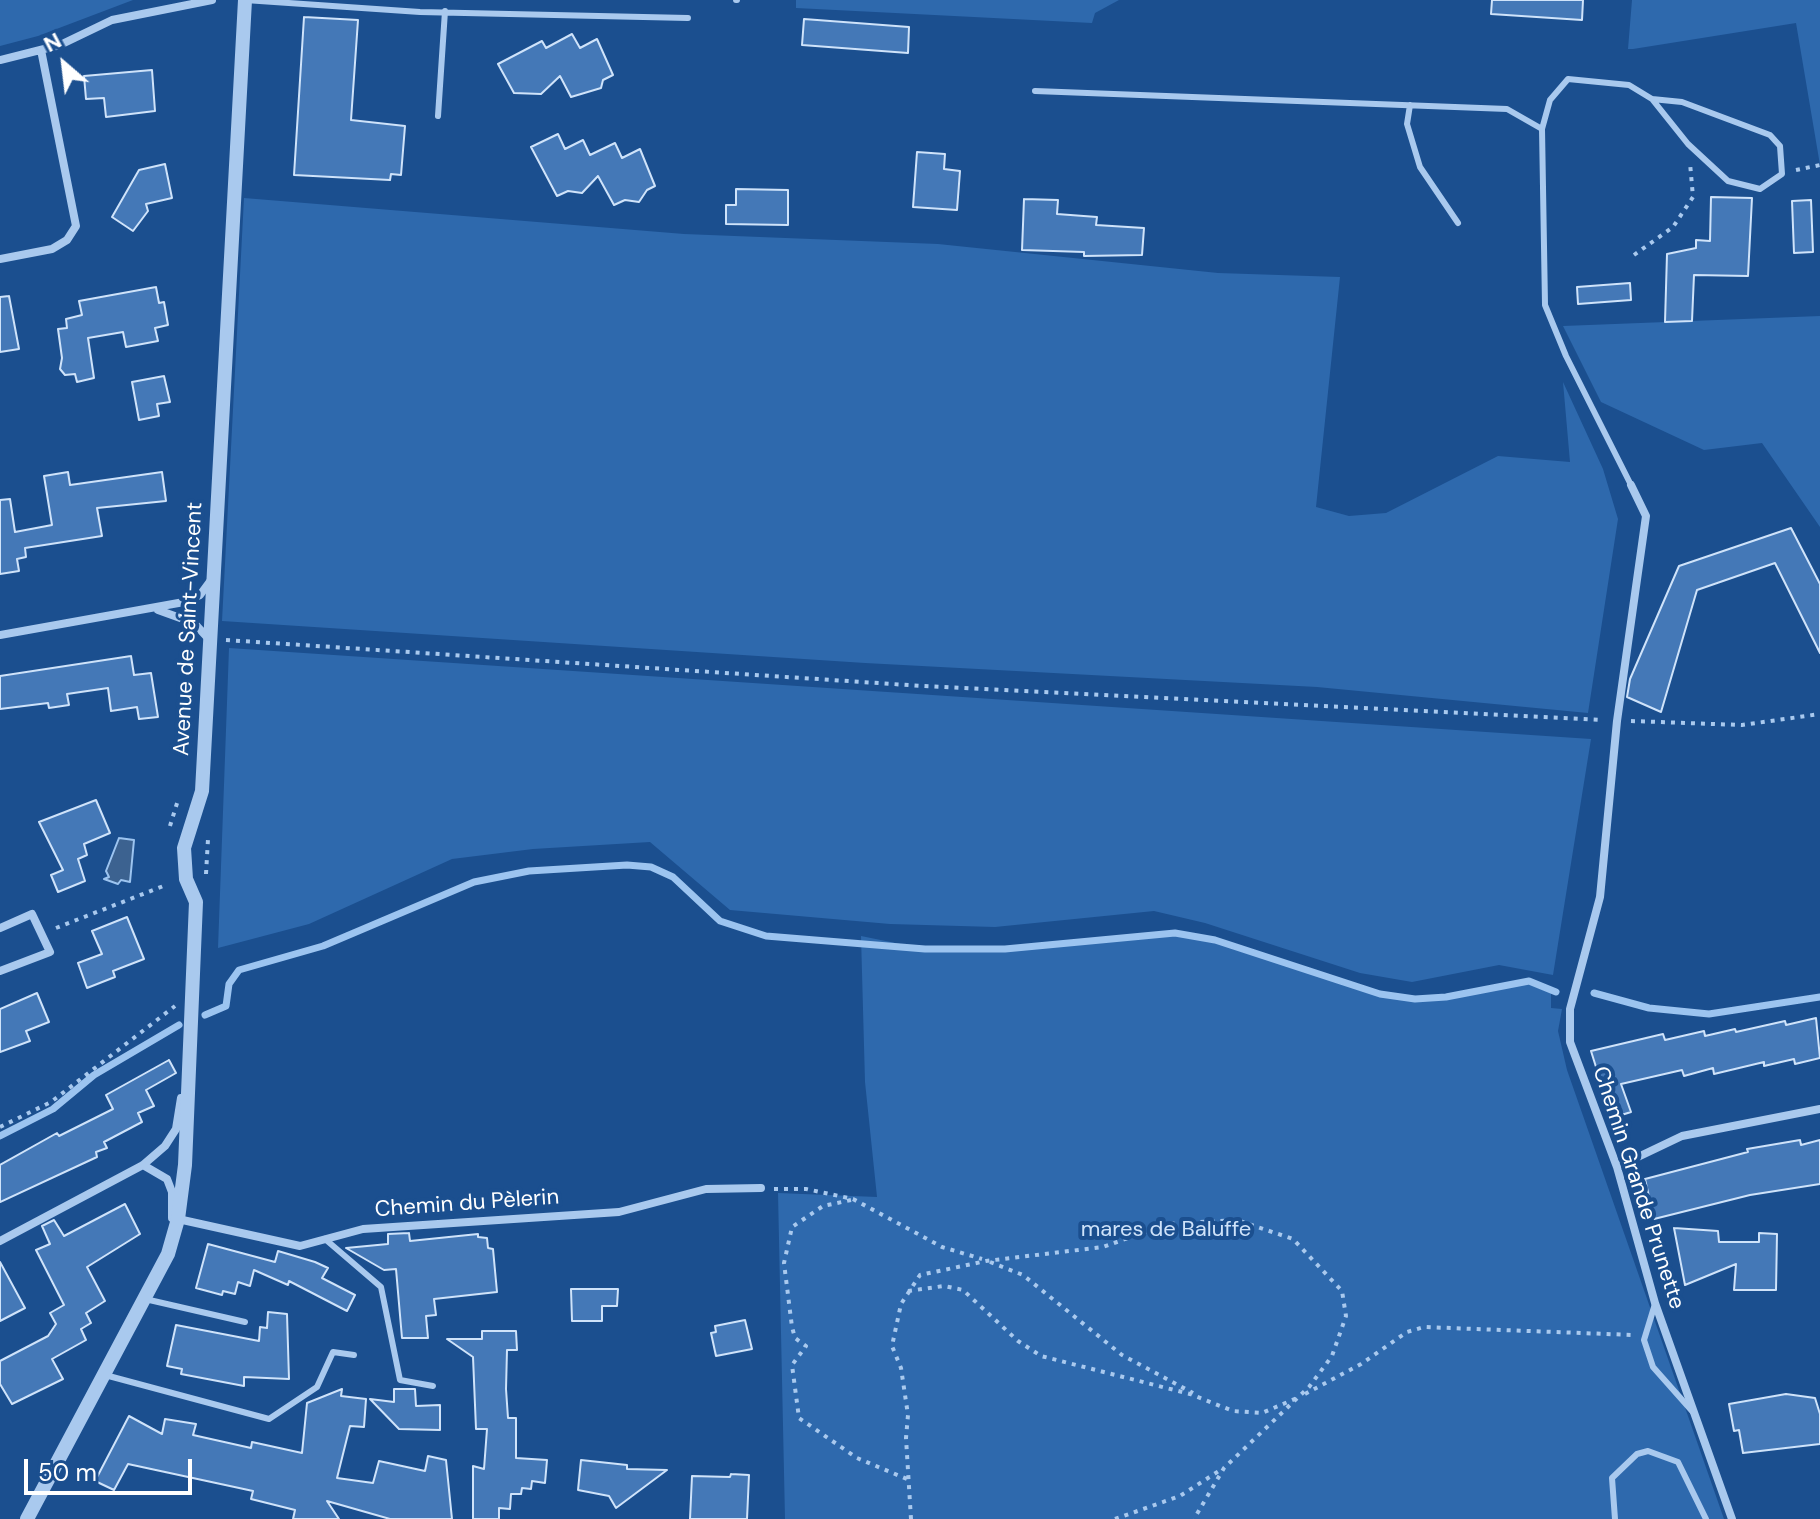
<!DOCTYPE html>
<meta charset="utf-8">
<style>
body{margin:0}
#map{position:relative;width:1820px;height:1519px;overflow:hidden;background:#1b4f8f;font-family:"DM Sans",sans-serif}
canvas{display:block}
.north{position:absolute;left:24px;top:24px;width:80px;height:80px;-webkit-text-stroke:6px #1b4f8f;paint-order:stroke;rotate:332deg;font-size:22px;font-weight:700;line-height:32px;text-align:center;color:#fff}
.north::after{content:'';display:block;margin:auto;width:28px;height:36px;background:#fff;clip-path:polygon(50% 0,100% 100%,50% 72%,0 100%)}
.scale{position:absolute;left:24px;top:1459px;width:168px;height:36px;box-sizing:border-box;border:4px solid #fff;border-top:0;padding-left:10px;font-size:24px;line-height:28px;white-space:nowrap;color:#fff;-webkit-text-stroke:6px #1b4f8f;paint-order:stroke}
</style>
<div id="map">
<canvas width="1820" height="1519"></canvas>
<div class="north">N</div>
<div class="scale">50 m</div>
</div>
<script>
const ctx = document.querySelector('canvas').getContext('2d');
ctx.lineJoin = 'round';
function fill(path, color) {
  ctx.fillStyle = color;
  ctx.fill(path, 'evenodd');
}
function poly(rows) {
  const path = new Path2D();
  for (const r of rows) {
    path.moveTo(r[0], r[1]);
    for (let i = 2; i < r.length; i += 2) path.lineTo(r[i], r[i + 1]);
  }
  return path;
}
function stroke(path, color, width, dash) {
  ctx.strokeStyle = color;
  ctx.lineWidth = width;
  ctx.lineCap = dash ? 'butt' : 'round';
  ctx.setLineDash(dash || []);
  ctx.stroke(path);
}
function label(font, color, halo, rows, align = 'center') {
  ctx.font = font + ' "DM Sans",sans-serif';
  ctx.lineWidth = 8;
  ctx.setLineDash([]);
  ctx.textBaseline = 'middle';
  ctx.strokeStyle = halo;
  ctx.fillStyle = color;
  for (const [text, x, y, turn = 0] of rows) {
    ctx.save();
    ctx.translate(x, y);
    ctx.rotate((+turn || 0) * Math.PI / 180);
    ctx.textAlign = isNaN(turn) ? turn : align;
    if (halo) ctx.strokeText(text, 0, 0);
    ctx.fillText(text, 0, 0);
    ctx.restore();
  }
}
fill(poly([
 [0,0,133,0,38,36,0,46],
 [796,0,1119,0,1095,13,1092,23,796,8],
 [1632,0,1820,0,1820,165,1796,23,1633,49,1628,49],
 [244,198,684,234,938,244,1218,273,1340,277,1316,507,1349,516,1386,513,1498,456,1570,462,1563,382,1603,469,1618,519,1588,713,1317,687,865,663,222,621],
 [1820,316,1820,527,1762,443,1704,450,1601,402,1563,326],
 [229,648,1591,739,1553,975,1499,965,1412,982,1360,973,1205,923,1154,911,995,927,890,924,730,910,650,842,533,849,452,859,309,924,218,948],
 [1175,933,1215,940,1380,994,1415,999,1446,997,1529,981,1551,992,1551,1008,1562,1009,1558,1031,1567,1070,1724,1519,785,1519,778,1193,877,1197,865,1082,861,936,925,949,1005,949]
]), '#2e69ad');
const water = poly([
 [119,838,134,840,130,882,121,880,118,884,104,879,109,877,106,871,119,838]
]);
fill(water, '#3c6290');
stroke(water, '#9cc4f0', 2);
stroke(poly([
 [1594,993,1649,1008,1709,1014,1820,997],
 [205,1015,226,1006,229,984,239,970,323,946,474,882,529,871,627,865,651,867,673,877,720,921,766,936,925,949,1005,949,1175,933,1215,940,1380,994,1415,999,1446,997,1529,981,1556,992],
 [0,1136,53,1109,94,1075,179,1025]
]), '#9cc4f0', 7);
const building = poly([
 [1492,0,1583,0,1582,20,1491,14,1492,0],
 [304,17,358,20,351,120,405,126,401,175,391,174,390,180,294,175,304,17],
 [804,19,909,27,908,53,802,45,804,19],
 [572,34,580,48,597,39,613,75,603,80,601,88,571,97,560,76,541,94,514,93,498,64,542,41,546,48,572,34],
 [152,70,155,111,106,117,104,98,86,99,84,76,152,70],
 [558,134,565,149,583,140,590,155,615,143,622,158,640,149,655,186,647,190,639,202,625,200,614,205,598,176,582,193,568,191,557,196,531,147,558,134],
 [917,152,945,154,944,169,960,171,957,210,913,207,917,152],
 [165,164,172,198,146,204,148,211,133,231,112,217,139,170,165,164],
 [736,189,788,190,788,225,726,224,726,205,736,205,736,189],
 [1711,197,1752,198,1748,276,1694,275,1692,321,1665,322,1667,254,1696,248,1696,240,1710,241,1711,197],
 [1024,199,1058,200,1057,214,1097,217,1096,225,1144,228,1142,255,1084,256,1084,252,1022,250,1024,199],
 [1811,200,1813,252,1794,253,1792,201,1811,200],
 [1630,283,1631,300,1578,304,1577,287,1630,283],
 [156,287,159,303,164,302,168,325,155,328,158,341,126,347,123,332,88,338,94,378,77,382,75,374,65,375,60,369,62,358,58,329,67,328,66,319,82,315,79,301,156,287],
 [9,296,19,349,0,352,0,297,9,296],
 [164,376,170,402,157,404,159,416,139,420,132,382,164,376],
 [68,472,70,485,162,472,166,501,97,508,102,536,25,548,26,557,17,559,19,571,0,574,0,500,10,499,15,532,52,525,44,476,68,472],
 [1791,528,1820,584,1820,653,1775,563,1697,590,1661,712,1627,697,1630,679,1679,566,1791,528],
 [131,656,134,675,151,673,158,717,139,719,137,707,111,711,108,688,67,694,69,705,49,708,48,703,0,709,0,676,131,656],
 [96,800,110,833,84,844,87,855,78,859,85,881,58,892,51,875,63,870,39,822,96,800],
 [127,917,144,959,113,971,115,977,87,988,78,963,102,954,92,931,127,917],
 [37,993,49,1022,26,1031,30,1041,0,1052,0,1009,37,993],
 [1816,1018,1820,1058,1795,1064,1794,1059,1764,1066,1764,1062,1714,1074,1713,1068,1684,1076,1682,1070,1621,1084,1631,1112,1612,1118,1591,1051,1663,1034,1665,1040,1704,1031,1705,1036,1735,1029,1736,1032,1785,1021,1786,1025,1816,1018],
 [169,1060,176,1073,146,1090,154,1106,138,1113,142,1122,104,1142,107,1148,96,1152,97,1157,0,1202,0,1165,57,1133,59,1136,113,1109,106,1095,169,1060],
 [1800,1140,1801,1145,1820,1140,1820,1184,1750,1195,1654,1219,1645,1179,1748,1152,1747,1149,1800,1140],
 [125,1204,140,1234,87,1267,105,1301,86,1313,91,1323,81,1329,86,1340,52,1359,63,1379,12,1404,0,1384,0,1361,48,1336,56,1324,50,1313,64,1305,36,1250,50,1244,42,1226,54,1220,64,1236,125,1204],
 [1674,1228,1718,1231,1719,1242,1759,1242,1759,1233,1777,1234,1776,1290,1734,1290,1736,1264,1685,1285,1674,1228],
 [409,1233,410,1241,478,1234,478,1237,487,1238,488,1248,493,1249,497,1292,434,1299,436,1315,426,1316,428,1338,402,1338,396,1269,384,1270,346,1248,388,1244,388,1234,409,1233],
 [208,1244,275,1262,278,1251,315,1262,328,1268,322,1278,355,1295,347,1311,289,1281,288,1285,254,1270,250,1286,238,1282,235,1294,223,1291,222,1295,196,1288,208,1244],
 [0,1262,25,1308,0,1321,0,1262],
 [571,1289,618,1289,617,1306,602,1306,602,1321,572,1321,571,1289],
 [268,1312,287,1314,289,1379,244,1377,244,1386,181,1374,182,1369,167,1366,176,1325,259,1341,260,1327,267,1328,268,1312],
 [745,1320,752,1349,716,1356,711,1333,716,1332,715,1326,745,1320],
 [482,1331,516,1331,517,1350,507,1350,506,1389,508,1418,516,1418,516,1458,547,1460,545,1483,532,1481,531,1489,522,1488,521,1494,511,1494,510,1509,499,1508,499,1519,473,1519,473,1466,484,1469,487,1429,476,1429,473,1357,447,1339,482,1339,482,1331],
 [342,1389,341,1396,366,1399,364,1427,350,1426,337,1478,373,1483,379,1461,425,1471,428,1456,446,1460,452,1519,390,1519,327,1501,339,1519,293,1519,295,1510,251,1499,253,1491,128,1464,114,1490,95,1481,129,1416,162,1434,165,1419,196,1424,193,1435,251,1448,252,1442,302,1453,307,1403,342,1389],
 [394,1389,415,1389,416,1406,440,1405,440,1430,399,1429,370,1399,394,1402,394,1389],
 [1786,1394,1815,1398,1820,1414,1820,1444,1743,1453,1739,1430,1734,1431,1729,1404,1786,1394],
 [581,1460,627,1465,627,1469,667,1470,616,1508,609,1496,578,1490,581,1460],
 [731,1474,749,1475,747,1519,690,1519,692,1476,730,1477,731,1474]
]);
fill(building, '#4478b7');
stroke(building, '#cfe3fa', 2);
stroke(poly([
 [1796,170,1820,165],
 [1634,255,1673,227,1693,197,1690,163],
 [226,640,923,686,1603,720],
 [1631,721,1742,725,1820,714],
 [170,826,178,800],
 [206,874,208,839],
 [56,928,166,885],
 [0,1127,51,1102,175,1006],
 [774,1189,806,1189,853,1199,942,1247,982,1259],
 [851,1200,823,1206,792,1227,784,1263,792,1327,795,1338,806,1346,792,1365,799,1418,857,1458,907,1479],
 [990,1262,1023,1275,1122,1355,1193,1393],
 [908,1291,944,1286,963,1290,1018,1341,1041,1356,1190,1394,1233,1411,1262,1413,1297,1398],
 [1305,1394,1361,1364,1407,1332,1424,1327,1633,1335],
 [911,1519,906,1438,908,1415,901,1368,892,1346,901,1304,920,1275,986,1261,1103,1247,1167,1224,1237,1220,1293,1239,1342,1291,1346,1316,1332,1356,1309,1387,1224,1468,1194,1519],
 [1115,1519,1180,1496,1222,1469]
]), '#a9c9ee', 4, [4, 6]);
stroke(poly([
 [245,0,420,12,688,18],
 [736,0,737,0],
 [1035,91,1507,109,1542,129],
 [1410,105,1407,124,1420,167,1458,223],
 [438,116,445,11],
 [1631,485,1566,356,1545,305,1542,129,1550,100,1568,79,1629,85,1652,99,1682,102,1770,135,1780,146,1782,174,1760,189,1728,181,1688,144,1652,99],
 [325,1239,381,1287,400,1380,433,1386],
 [145,1299,245,1322],
 [1655,1304,1644,1340,1653,1367,1692,1411],
 [105,1375,269,1419,317,1387,333,1352,354,1355],
 [1615,1519,1612,1478,1637,1454,1648,1451,1678,1462,1706,1519]
]), '#a9c9ee', 6);
stroke(poly([
 [0,60,60,45,112,20,212,0],
 [0,259,52,249,67,240,76,226,41,50],
 [1631,485,1646,516,1617,721,1600,897,1570,1009,1570,1042,1617,1167,1655,1303,1732,1519],
 [158,610,194,623,207,637],
 [0,635,184,602,200,595,211,580],
 [0,928,32,914,50,952,0,971],
 [143,1165,167,1179,172,1192,172,1218],
 [1617,1167,1682,1136,1820,1109],
 [178,1219,300,1246,363,1229,619,1212,706,1189,761,1188],
 [0,1241,143,1165,165,1146,176,1129,181,1098]
]), '#a9c9ee', 8);
stroke(poly([
 [27,1519,168,1254,178,1219,185,1165,196,902,186,879,184,848,202,791,245,0]
]), '#a9c9ee', 14);
label('22px', '#fff', '#1b4f8f', [
 ["Avenue de Saint-Vincent",189,629,-87],
 ["Chemin Grande Prunette",1638,1188,72],
 ["Chemin du Pèlerin",467,1204,-4]
]);
label('22px', '#cfe3fa', '#1b4f8f', [
 ["mares de Baluffe",1166,1230]
]);
</script>
